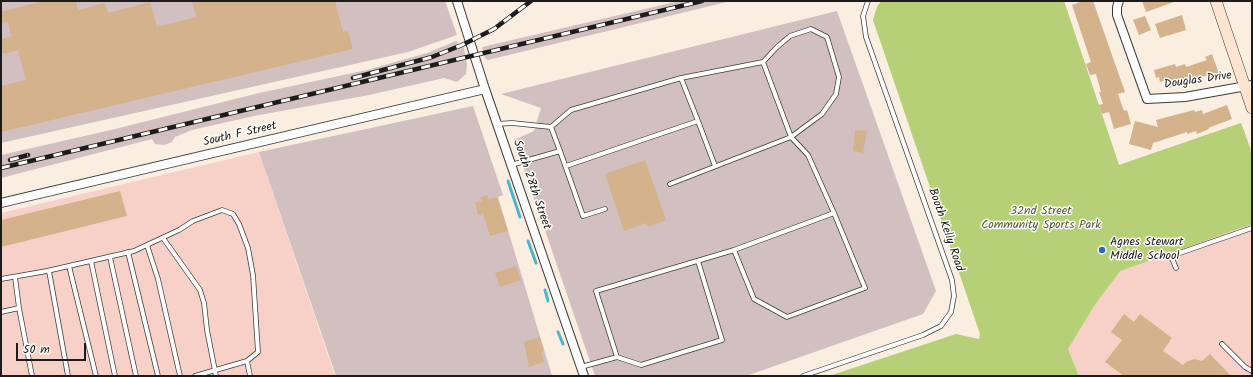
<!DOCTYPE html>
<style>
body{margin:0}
#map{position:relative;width:1253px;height:377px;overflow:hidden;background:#f9eedf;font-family:Kalam,sans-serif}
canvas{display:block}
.frame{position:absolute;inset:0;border:2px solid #1c1c1c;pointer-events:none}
.scale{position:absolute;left:16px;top:343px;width:70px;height:18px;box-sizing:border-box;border:2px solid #1c1c1c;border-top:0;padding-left:5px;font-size:12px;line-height:14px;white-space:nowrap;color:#1c1c1c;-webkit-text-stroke:3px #fdfcf7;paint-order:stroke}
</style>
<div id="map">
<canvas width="1253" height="377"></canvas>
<div class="frame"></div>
<div class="scale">50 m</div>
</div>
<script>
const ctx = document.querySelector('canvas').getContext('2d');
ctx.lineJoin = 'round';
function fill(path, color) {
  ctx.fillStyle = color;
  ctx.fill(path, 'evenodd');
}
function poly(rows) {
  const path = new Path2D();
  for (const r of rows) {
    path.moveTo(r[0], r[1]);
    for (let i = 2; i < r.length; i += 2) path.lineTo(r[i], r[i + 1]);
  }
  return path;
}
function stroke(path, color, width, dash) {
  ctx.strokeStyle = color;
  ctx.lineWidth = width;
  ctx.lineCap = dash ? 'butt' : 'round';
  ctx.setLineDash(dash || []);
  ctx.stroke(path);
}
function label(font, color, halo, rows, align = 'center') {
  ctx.font = font + ' Kalam,sans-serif';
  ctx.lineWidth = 3;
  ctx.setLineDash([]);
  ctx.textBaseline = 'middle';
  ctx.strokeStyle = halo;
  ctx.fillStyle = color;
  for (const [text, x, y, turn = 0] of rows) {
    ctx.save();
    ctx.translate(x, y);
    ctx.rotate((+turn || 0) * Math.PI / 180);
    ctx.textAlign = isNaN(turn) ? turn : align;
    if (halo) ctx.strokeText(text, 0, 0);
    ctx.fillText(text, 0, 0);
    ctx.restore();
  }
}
fill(poly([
 [881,1,1064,1,1119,165,1241,123,1252,153,1252,376,1079,376,1068,349,873,20,877,7],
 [259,152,335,376,1,376,1,213]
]), '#f7d1c7');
fill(poly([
 [1,1,445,1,457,35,408,52,1,143],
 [679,1,731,1,488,60,485,58,482,47],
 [837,11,936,291,923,314,746,376,595,376,514,140,534,131,541,108,501,94],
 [456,41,464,48,467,65,466,74,457,82,444,78,369,95,254,116,192,130,175,137,172,142,164,145,155,144,152,139,1,178,1,155,111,130,259,93,367,70,427,53],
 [473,106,503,195,498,197,552,376,336,376,259,152]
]), '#d2bfc0');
fill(poly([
 [881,1,1064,1,1119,165,1241,123,1252,153,1252,224,1120,271,1094,306,1068,349,1079,376,829,376,956,334,979,339,980,334,873,20,877,7]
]), '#b5d076');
stroke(poly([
 [508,181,520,217],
 [528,241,536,263],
 [545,290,548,301],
 [558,332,563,344]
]), '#4db5cb', 3);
fill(poly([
 [43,1,76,1,78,10,105,3,108,13,150,2,157,27,196,17,192,1,335,1,343,32,348,31,353,49,1,132,1,86,26,80,18,50,3,54,1,39,11,36,8,22,1,23,1,12],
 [1083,1,1093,1,1125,92,1118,94,1124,111,1127,110,1131,124,1114,129,1109,112,1102,114,1099,105,1103,104,1099,92,1101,92,1096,74,1090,75,1086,64,1091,62,1072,5],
 [1142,1,1174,1,1174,2,1146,12],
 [1182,15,1186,30,1160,38,1155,24],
 [1145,16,1151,30,1139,35,1133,20],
 [1212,54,1219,74,1208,78,1208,75,1169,88,1166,80,1160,82,1159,77,1156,78,1154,70,1175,64,1176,67,1185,64,1186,67,1207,60,1205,57],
 [1227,105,1232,119,1208,128,1209,129,1197,134,1196,131,1187,134,1187,132,1153,143,1151,150,1129,144,1135,121,1158,127,1156,120,1194,110,1195,112,1202,110,1203,114],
 [855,130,867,131,863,153,853,151],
 [645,160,666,220,648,227,646,223,624,231,605,174],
 [120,191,127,216,1,247,1,220],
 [487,195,489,199,497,197,508,231,490,236,483,213,478,215,475,203,482,201,480,197],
 [516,266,521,280,500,287,495,273],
 [1124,314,1134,322,1140,314,1172,338,1163,351,1183,365,1186,362,1194,359,1202,361,1210,354,1231,376,1124,376,1105,362,1122,340,1111,332],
 [540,337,544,351,541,352,544,362,529,367,524,342]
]), '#d4b28b');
const lane = poly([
 [763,62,776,48,790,36,811,29,827,37,839,77,836,94,822,114,791,137,808,155,834,213,865,288,787,317,754,299,734,250,834,213],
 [698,121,715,166],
 [497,124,512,123,551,127,571,110,681,78,763,62,791,137,670,184],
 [551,127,560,151],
 [511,165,560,151,583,216,605,209],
 [566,166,698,121,681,78],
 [163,238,200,290,204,303,207,330,216,376],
 [147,245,158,279,180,376],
 [128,252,158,376],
 [110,257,136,376],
 [91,261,115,376],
 [698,261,722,340,641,365,617,357,596,291,734,250],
 [69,266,96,376],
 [1176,268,1171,256,1252,228],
 [49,271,68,376],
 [1,279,47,271,134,251,179,230,193,221,222,210,233,214,239,224,248,248,253,275,258,352,247,361,195,376],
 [19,308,32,376],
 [1,312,19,308,15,277],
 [1222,344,1245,367,1252,371],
 [247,361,250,376],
 [581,367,617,357],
 [803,376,923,335,941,326,951,312,954,296,952,280,866,37,863,16,868,1]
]);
const street = poly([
 [457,1,485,89,584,376],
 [1119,1,1117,7,1117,15,1147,99,1185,97,1252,85],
 [1,203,485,89]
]);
const secondary = poly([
 [1216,1,1252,108]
]);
stroke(lane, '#3d3c39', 5.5);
stroke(street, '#3d3c39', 10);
stroke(secondary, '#3d3c39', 12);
stroke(lane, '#fff', 4);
stroke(street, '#fff', 8);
stroke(secondary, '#fde4d1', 11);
const rail = poly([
 [353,78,432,57,462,45,494,29,531,1],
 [10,160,28,155],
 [1,168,702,1]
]);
stroke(rail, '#1c1c1c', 4.5);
stroke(rail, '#fdfcf7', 3, [9]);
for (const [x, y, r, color] of [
 [1102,250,4,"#1f6fb2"]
]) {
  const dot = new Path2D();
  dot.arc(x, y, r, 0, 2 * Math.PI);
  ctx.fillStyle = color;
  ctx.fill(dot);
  stroke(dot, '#fdfcf7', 1.5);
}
label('12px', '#1c1c1c', '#fdfcf7', [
 ["Douglas Drive",1198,81,-8],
 ["South F Street",240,135,-13],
 ["South 28th Street",531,185,71],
 ["Booth Kelly Road",945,230,71]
]);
label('12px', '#525b3c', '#fdfcf7', [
 ["32nd Street",1041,212],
 ["Community Sports Park",1041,226]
]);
label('12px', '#1c1c1c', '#fdfcf7', [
 ["Agnes Stewart",1110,243],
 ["Middle School",1110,257]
], 'left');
</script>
